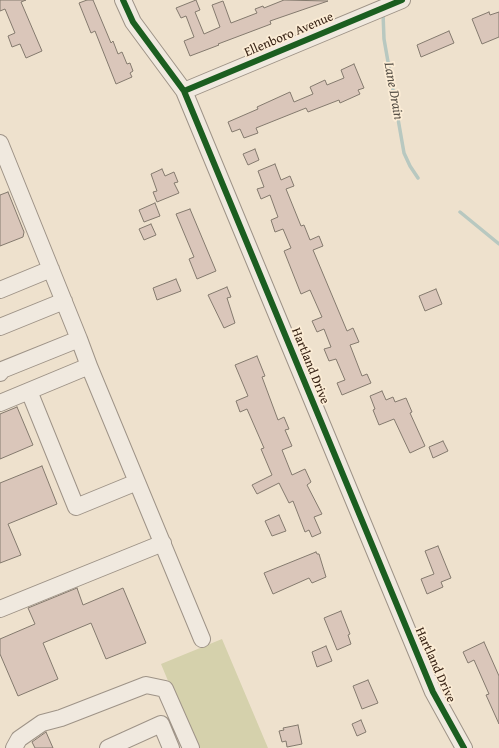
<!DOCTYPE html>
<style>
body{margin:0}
canvas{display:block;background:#eee1cd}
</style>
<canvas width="499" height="748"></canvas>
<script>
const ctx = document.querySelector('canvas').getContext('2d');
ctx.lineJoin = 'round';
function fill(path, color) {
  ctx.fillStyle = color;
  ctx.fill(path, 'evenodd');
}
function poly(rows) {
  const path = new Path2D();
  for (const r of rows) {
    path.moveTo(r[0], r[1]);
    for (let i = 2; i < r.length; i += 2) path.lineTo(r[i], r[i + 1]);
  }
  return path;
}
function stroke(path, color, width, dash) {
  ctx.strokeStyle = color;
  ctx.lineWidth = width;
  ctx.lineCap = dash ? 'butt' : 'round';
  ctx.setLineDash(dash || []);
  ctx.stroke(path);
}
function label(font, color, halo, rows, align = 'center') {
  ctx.font = font + ' "Gentium Book Plus",serif';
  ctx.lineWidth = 3.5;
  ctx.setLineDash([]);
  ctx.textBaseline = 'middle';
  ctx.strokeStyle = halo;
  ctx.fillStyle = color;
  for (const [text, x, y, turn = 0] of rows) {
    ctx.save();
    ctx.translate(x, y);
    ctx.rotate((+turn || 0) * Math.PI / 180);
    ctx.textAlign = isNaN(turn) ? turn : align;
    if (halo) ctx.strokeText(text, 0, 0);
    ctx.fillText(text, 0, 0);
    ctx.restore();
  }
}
fill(poly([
 [222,639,268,748,196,748,161,664]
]), '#d5d1ac');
stroke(poly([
 [383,13,384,39,404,153,410,166,418,178],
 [460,212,499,244]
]), '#b8c8c0', 3.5);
const building = poly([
 [0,0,26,0,21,2,42,51,26,58,20,44,12,47,8,36,15,33,5,9,0,11,0,0],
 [87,0,93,0,111,43,113,41,118,54,122,52,127,64,130,63,133,71,130,73,132,77,116,84,95,31,91,33,79,3,87,0],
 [196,0,200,10,195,12,204,34,220,27,212,5,223,1,231,23,257,13,255,9,263,6,264,8,284,0,328,1,270,21,271,24,218,44,219,45,190,56,184,41,194,37,186,16,181,18,176,8,196,0],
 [489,12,490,15,499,12,499,37,482,44,472,19,489,12],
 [449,31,454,43,421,57,417,45,449,31],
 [354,64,364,88,358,90,360,94,340,103,339,100,308,112,306,108,256,128,258,133,244,138,240,129,232,132,228,122,258,109,257,107,290,92,294,102,313,94,310,87,325,80,327,85,344,78,341,70,354,64],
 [255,149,259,160,248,165,243,154,255,149],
 [275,164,281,180,290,176,294,186,286,189,301,226,304,225,310,240,319,236,323,246,313,250,347,331,353,328,359,342,350,345,362,376,367,374,371,383,342,395,337,383,345,380,336,359,329,361,324,349,331,347,324,329,317,332,312,321,322,317,310,290,301,294,284,251,291,248,283,229,275,232,271,220,278,217,270,195,261,199,257,189,264,187,258,171,275,164],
 [162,169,165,176,174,172,178,182,174,183,179,193,157,202,153,192,157,191,151,174,162,169],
 [8,192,24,232,23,237,0,246,0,195,8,192],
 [155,203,160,216,144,222,139,210,155,203],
 [190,209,216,271,197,279,189,259,194,257,176,214,190,209],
 [151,224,156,235,144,240,139,229,151,224],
 [176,279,181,291,157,300,153,288,176,279],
 [227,287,231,297,227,298,235,323,224,328,208,295,227,287],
 [436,289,442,304,425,311,419,296,436,289],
 [257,356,265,376,262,377,278,420,284,417,289,429,285,430,292,446,282,450,292,475,305,469,311,482,307,485,322,514,314,517,321,533,312,537,309,530,305,532,293,501,289,503,279,483,257,494,252,485,272,475,261,449,264,448,247,409,240,412,236,401,248,396,235,365,257,356],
 [382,391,386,400,393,397,395,402,406,398,412,412,410,413,425,446,410,453,394,419,379,425,373,410,375,409,370,396,382,391],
 [17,407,33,445,0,459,0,414,17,407],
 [443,441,448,451,433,458,429,447,443,441],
 [42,466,57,504,8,524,21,555,0,563,0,483,42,466],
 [279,515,286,531,272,536,265,521,279,515],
 [438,546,451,578,441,582,443,587,427,594,421,579,434,574,425,551,438,546],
 [316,552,317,554,319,554,326,577,312,583,309,578,273,594,264,573,316,552],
 [77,588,83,605,123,588,146,643,106,659,91,623,43,643,58,679,18,696,0,654,0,639,35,624,28,608,77,588],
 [341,611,350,634,348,635,351,644,337,650,324,618,341,611],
 [484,642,499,676,499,724,486,695,489,694,474,660,468,663,463,652,484,642],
 [326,646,332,661,317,667,312,652,326,646],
 [368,680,378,703,362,709,353,686,368,680],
 [361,720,366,732,357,736,352,724,361,720],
 [298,725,302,744,287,747,286,741,282,742,279,731,284,730,283,728,298,725],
 [46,732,53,748,35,748,32,742,46,732]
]);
fill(building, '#dac6ba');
stroke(building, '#847a6e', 1);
const minor = poly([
 [123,0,133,22,184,91,433,692,464,748],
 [184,91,402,0],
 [0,143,79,339,2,370,0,373],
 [0,290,51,269],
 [0,327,64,301],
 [79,339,89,366],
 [29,391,76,507,137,482],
 [0,403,89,366,202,639],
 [0,609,163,543],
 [14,748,19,739,42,723,61,718,146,685,165,689,191,748],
 [108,748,161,724,171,748]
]);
stroke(minor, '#9e9387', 18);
stroke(minor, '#f0e9df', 16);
stroke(poly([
 [123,0,133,22,184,91,433,692,464,748],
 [184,91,402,0]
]), '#1b5e20', 6);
label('13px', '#382315', '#fcedd6', [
 ["Ellenboro Avenue",289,35,-23],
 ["Hartland Drive",310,366,68],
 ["Hartland Drive",435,665,66]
]);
label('italic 14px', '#585147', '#fcedd6', [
 ["Lane Drain",393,91,80]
]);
</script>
